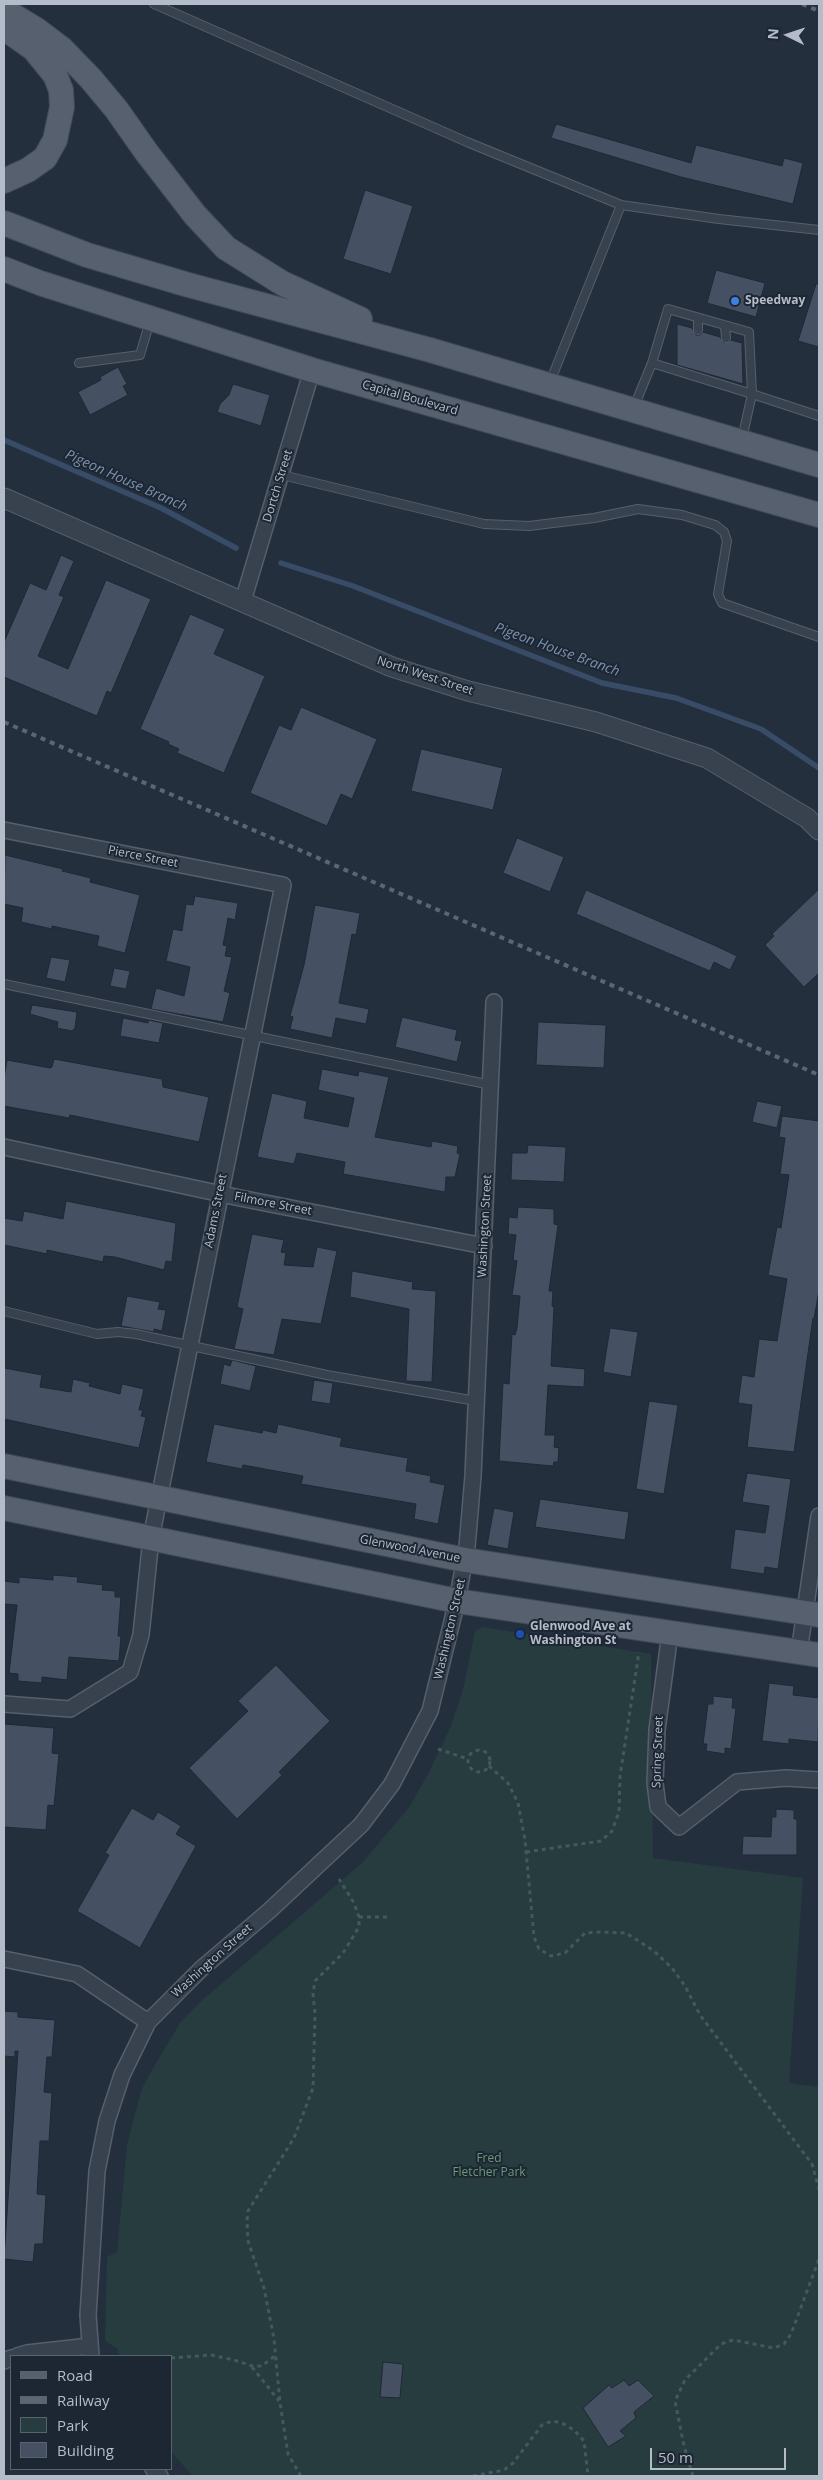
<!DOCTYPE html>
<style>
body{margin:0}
#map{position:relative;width:823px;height:2480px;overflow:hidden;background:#242f3e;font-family:"Open Sans",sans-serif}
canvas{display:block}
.frame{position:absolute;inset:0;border:5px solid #b4bcc9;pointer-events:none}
.legend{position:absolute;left:10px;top:2355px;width:162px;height:115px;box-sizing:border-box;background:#1d2633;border:1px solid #59626f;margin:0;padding:6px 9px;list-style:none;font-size:15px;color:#b4bcc9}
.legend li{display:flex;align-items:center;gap:10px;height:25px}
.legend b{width:25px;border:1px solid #59626f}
.north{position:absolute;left:763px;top:10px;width:50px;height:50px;-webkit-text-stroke:4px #1d2633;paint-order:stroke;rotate:274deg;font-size:14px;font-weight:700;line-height:20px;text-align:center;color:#b4bcc9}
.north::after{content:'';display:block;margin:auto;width:18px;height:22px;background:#b4bcc9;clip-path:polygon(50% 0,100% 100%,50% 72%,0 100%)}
.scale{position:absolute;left:650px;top:2448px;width:136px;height:22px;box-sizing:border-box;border:2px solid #b4bcc9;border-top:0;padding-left:6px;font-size:15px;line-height:18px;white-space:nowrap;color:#b4bcc9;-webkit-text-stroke:4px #1d2633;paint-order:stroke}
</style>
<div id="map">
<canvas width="823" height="2480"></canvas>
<div class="frame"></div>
<ul class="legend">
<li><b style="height:6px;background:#56606e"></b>Road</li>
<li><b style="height:6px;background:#5a6575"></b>Railway</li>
<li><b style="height:14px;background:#263c3f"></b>Park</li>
<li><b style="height:14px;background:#455162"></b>Building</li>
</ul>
<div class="north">N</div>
<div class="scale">50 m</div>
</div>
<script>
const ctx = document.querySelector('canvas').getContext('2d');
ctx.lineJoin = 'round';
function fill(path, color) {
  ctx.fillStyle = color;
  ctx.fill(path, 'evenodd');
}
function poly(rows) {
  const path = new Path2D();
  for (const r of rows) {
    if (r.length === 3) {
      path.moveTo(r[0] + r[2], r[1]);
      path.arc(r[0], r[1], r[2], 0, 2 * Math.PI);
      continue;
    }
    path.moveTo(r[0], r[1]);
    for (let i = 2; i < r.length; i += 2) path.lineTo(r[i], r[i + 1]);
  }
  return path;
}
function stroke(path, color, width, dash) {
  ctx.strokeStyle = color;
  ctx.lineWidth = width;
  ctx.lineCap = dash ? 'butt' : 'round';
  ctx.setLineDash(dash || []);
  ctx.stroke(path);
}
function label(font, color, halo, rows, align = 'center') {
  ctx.font = font + ' "Open Sans",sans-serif';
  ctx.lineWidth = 4;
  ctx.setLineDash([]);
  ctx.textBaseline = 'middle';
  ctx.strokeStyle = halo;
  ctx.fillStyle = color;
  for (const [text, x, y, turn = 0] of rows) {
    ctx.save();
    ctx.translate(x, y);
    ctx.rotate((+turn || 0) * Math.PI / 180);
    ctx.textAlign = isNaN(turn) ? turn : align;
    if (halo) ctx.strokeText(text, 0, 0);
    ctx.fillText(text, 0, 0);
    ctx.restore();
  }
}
fill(poly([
 [483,1627,651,1654,653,1858,803,1878,789,2083,819,2087,819,2476,193,2476,171,2452,171,2356,119,2356,118,2349,105,2341,107,2257,117,2252,127,2145,141,2091,149,2075,180,2023,199,2003,362,1863,410,1806,428,1774,451,1726,463,1690,475,1631]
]), '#263c3f');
stroke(poly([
 [4,440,161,508,236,548],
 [281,563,353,586,602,683,676,698,761,729,819,768]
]), '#394c67', 5.5);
const building = poly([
 [556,124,691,163,696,145,782,166,784,158,803,163,793,204,681,177,568,143,551,138,556,124],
 [365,190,413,206,391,274,343,259,365,190],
 [716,270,765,283,756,317,707,303,716,270],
 [816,284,819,284,819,347,798,341,816,284],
 [677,324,692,328,696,335,700,335,703,332,720,337,724,343,731,340,742,343,743,384,677,365,677,324],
 [118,367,127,384,123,386,128,395,90,415,78,392,101,380,100,377,118,367],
 [233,384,270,395,261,426,217,412,220,404,229,395,233,384],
 [61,555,74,561,59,595,64,597,38,656,68,669,106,580,151,599,111,693,107,691,97,716,4,677,4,642,30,583,46,590,61,555],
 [190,614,225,629,214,654,265,676,224,773,177,753,179,749,168,744,169,742,140,729,190,614],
 [301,707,377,739,352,799,341,794,327,826,250,793,279,725,291,730,301,707],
 [421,749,503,768,493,810,411,791,421,749],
 [517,838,564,857,550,892,503,873,517,838],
 [5,855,63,869,62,871,91,878,90,882,140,895,125,953,97,946,99,936,52,926,52,929,21,922,23,908,4,904,5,855],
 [819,889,819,973,804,987,765,945,774,936,772,934,819,889],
 [586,890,716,946,737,956,730,970,714,962,710,971,576,914,586,890],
 [195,896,238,903,235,920,228,918,223,945,227,946,225,956,232,957,224,991,230,993,223,1022,151,1009,156,988,184,996,190,967,166,961,173,929,182,931,186,904,193,905,195,896],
 [315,905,360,913,356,935,352,934,339,1003,369,1009,366,1024,336,1018,332,1038,290,1029,293,1017,290,1016,304,965,315,905],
 [51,957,70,960,65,982,46,978,51,957],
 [114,968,130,971,126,989,110,986,114,968],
 [32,1005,77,1012,75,1028,72,1031,57,1028,58,1022,30,1014,32,1005],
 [402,1017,457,1030,455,1040,462,1041,457,1062,395,1047,402,1017],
 [123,1018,148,1023,148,1020,163,1023,159,1043,120,1036,123,1018],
 [538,1022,606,1025,604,1068,536,1065,538,1022],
 [54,1059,162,1079,163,1087,209,1097,199,1142,70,1115,69,1118,4,1106,4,1078,7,1060,50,1068,52,1067,54,1059],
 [322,1069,358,1076,359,1071,389,1077,375,1137,431,1147,432,1141,458,1146,457,1153,460,1154,455,1177,446,1177,445,1192,343,1174,345,1162,297,1153,294,1164,257,1157,272,1093,307,1101,304,1118,348,1127,354,1098,318,1090,322,1069],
 [757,1101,782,1106,777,1128,752,1122,757,1101],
 [782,1116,819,1121,819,1290,814,1319,813,1318,794,1452,747,1447,752,1405,738,1403,742,1375,754,1377,759,1339,777,1341,787,1279,768,1275,777,1227,781,1228,789,1175,780,1174,785,1138,779,1137,782,1116],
 [528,1145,566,1147,564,1182,511,1180,512,1153,527,1153,528,1145],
 [66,1201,176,1223,172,1262,166,1261,164,1270,115,1257,104,1256,103,1262,47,1250,47,1254,4,1245,4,1218,22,1221,24,1211,63,1219,66,1201],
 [518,1207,554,1209,554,1224,558,1225,549,1291,553,1291,552,1306,554,1307,551,1366,585,1369,584,1387,548,1385,545,1435,555,1435,554,1447,559,1448,558,1462,554,1462,553,1466,499,1461,503,1383,509,1384,512,1334,515,1335,517,1328,520,1296,512,1295,517,1261,513,1260,516,1235,508,1234,509,1217,517,1218,518,1207],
 [252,1234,284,1240,281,1252,286,1253,284,1265,313,1267,317,1247,337,1251,321,1324,282,1319,274,1355,234,1349,243,1309,237,1307,252,1234],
 [352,1271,413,1282,412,1289,436,1291,432,1382,406,1381,409,1309,350,1297,352,1271],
 [127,1296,160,1302,158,1309,166,1310,162,1331,154,1329,154,1332,121,1326,127,1296],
 [610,1328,638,1332,631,1377,603,1372,610,1328],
 [232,1360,256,1366,250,1391,220,1384,224,1364,230,1366,232,1360],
 [4,1368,42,1375,40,1387,71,1392,73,1379,90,1383,89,1386,120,1394,122,1384,144,1389,139,1410,143,1410,141,1416,146,1417,139,1448,4,1419,4,1368],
 [314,1380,333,1383,330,1404,311,1401,314,1380],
 [649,1401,678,1405,664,1494,636,1489,649,1401],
 [214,1424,262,1433,263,1430,276,1433,278,1424,342,1438,340,1446,408,1458,406,1471,431,1476,430,1482,445,1485,438,1524,414,1519,416,1504,301,1484,303,1476,243,1465,242,1469,206,1462,214,1424],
 [747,1473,791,1479,778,1569,765,1567,764,1574,730,1569,735,1529,765,1533,769,1506,742,1502,747,1473],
 [540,1499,629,1512,625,1540,535,1527,540,1499],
 [494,1508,514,1512,508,1549,487,1545,494,1508],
 [53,1575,78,1577,77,1582,103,1585,102,1590,115,1591,115,1597,121,1597,118,1636,121,1636,119,1661,69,1657,67,1680,42,1677,42,1683,18,1681,18,1674,9,1673,17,1605,4,1604,4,1581,19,1583,19,1577,53,1580,53,1575],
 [276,1665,330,1721,279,1772,282,1775,237,1819,189,1768,248,1711,238,1701,276,1665],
 [769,1683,794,1686,793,1695,819,1698,818,1742,789,1739,789,1744,762,1741,769,1683],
 [713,1696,733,1698,732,1708,736,1708,731,1749,725,1748,725,1754,706,1751,707,1744,703,1744,708,1704,713,1704,713,1696],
 [4,1724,54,1728,52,1753,59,1754,54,1806,48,1805,46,1830,4,1827,4,1724],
 [132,1808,153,1820,158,1812,181,1826,176,1834,196,1846,140,1948,77,1911,109,1855,105,1853,132,1808],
 [776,1809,794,1810,794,1819,797,1819,797,1855,742,1855,743,1836,771,1837,772,1817,776,1817,776,1809],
 [4,2011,18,2012,18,2017,55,2020,52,2057,47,2057,44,2092,52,2093,49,2141,40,2141,38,2176,37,2194,46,2195,43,2244,35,2244,33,2262,4,2259,18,2051,15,2051,15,2057,4,2056,4,2011],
 [383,2362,403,2364,400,2398,380,2397,383,2362],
 [624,2380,629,2386,638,2380,654,2396,634,2412,636,2418,620,2431,626,2436,608,2447,583,2408,609,2385,612,2388,624,2380]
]);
fill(building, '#455162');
stroke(building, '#1f2835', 1);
const service = poly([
 [154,4,467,142,621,205,719,219,819,230],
 [725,326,726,338],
 [698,330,698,318],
 [79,363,140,355,150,321],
 [652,363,668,309,749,332,752,394,819,416],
 [550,382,621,205],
 [634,407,652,363,752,394,742,439],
 [282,475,484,524,529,526,594,518,638,509,682,515,715,525,724,532,727,541,718,594,722,603,819,637],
 [4,984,491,1085],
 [4,1311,97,1334,118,1332,136,1334,327,1375,476,1401]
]);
const minor = poly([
 [243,601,312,370],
 [4,830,283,885,151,1538,141,1635,130,1672,70,1709,4,1704],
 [4,1147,240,1198,484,1246],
 [670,1633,657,1730,655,1783,658,1807,679,1827,737,1782,786,1778,819,1780],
 [799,1652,819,1516],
 [4,1959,77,1974,148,2022],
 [17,2356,27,2353,90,2346],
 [91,2356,88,2315,97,2171,107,2121,122,2075,148,2022,201,1969,269,1911,361,1825,392,1784,430,1711,457,1601,467,1547,473,1476,494,1002],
 [4,2361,11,2358],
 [153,2469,160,2476]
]);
const tertiary = poly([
 [4,498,392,667,468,691,596,722,707,758,807,818,819,830]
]);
const primary = poly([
 [4,10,37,30,62,49,91,79,116,109,147,153,195,215,226,248,282,283,360,319],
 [4,28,34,49,55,75,61,90,62,107,55,140,45,158,28,170,4,181],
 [4,223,87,255,185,284,430,350,819,465],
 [4,269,40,283,312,370,819,515],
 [4,1466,465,1560,819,1615],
 [4,1508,457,1601,819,1655]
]);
stroke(service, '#565f6c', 10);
stroke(minor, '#565f6c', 18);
stroke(tertiary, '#565f6c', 21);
stroke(primary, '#414a57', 26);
stroke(poly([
 [438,1749,468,1759],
 [479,1761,11],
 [489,1766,508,1783,518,1803,525,1840,534,1937,539,1949,551,1956,565,1953,585,1933,600,1932,626,1933,654,1951,672,1968,685,1986,700,2015,812,2164,819,2189],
 [526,1852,601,1841,612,1831,619,1812,620,1776,639,1652],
 [359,1917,388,1917],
 [171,2358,211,2355,234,2360,252,2366,262,2366,276,2355],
 [252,2367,279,2401],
 [301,2476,288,2454,280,2403,274,2339,264,2288,248,2241,247,2221,248,2211,294,2138,313,2088,315,2014,313,1994,315,1981,343,1953,359,1927,359,1917,354,1903,339,1879],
 [473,2476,504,2470,513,2463,542,2425,552,2421,562,2423,574,2430,584,2441,588,2476],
 [693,2476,684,2446,675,2401,685,2380,721,2344,733,2340,774,2348,784,2344,791,2334,819,2259]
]), '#44595c', 3, [4, 4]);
stroke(service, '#38414e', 8);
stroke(minor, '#38414e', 15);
stroke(tertiary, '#38414e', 19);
stroke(primary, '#56606e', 24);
stroke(poly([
 [802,4,819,11],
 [4,722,819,1075]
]), '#5a6575', 4, [5, 5]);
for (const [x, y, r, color] of [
 [735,301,5,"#3f7fe0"],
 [520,1634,5,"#1a4fb4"]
]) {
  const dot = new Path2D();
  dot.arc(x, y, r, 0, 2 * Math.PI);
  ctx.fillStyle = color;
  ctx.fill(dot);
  stroke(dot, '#1d2633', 2);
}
label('bold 12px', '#b4bcc9', '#1d2633', [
 ["Speedway",745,301],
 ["Glenwood Ave at",530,1627],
 ["Washington St",530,1641]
], 'left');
label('12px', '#b4bcc9', '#1d2633', [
 ["Capital Boulevard",410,398,16],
 ["Dortch Street",278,486,-73],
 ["North West Street",425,676,18],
 ["Pierce Street",143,857,11],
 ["Filmore Street",273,1204,11],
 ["Adams Street",216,1211,-79],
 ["Washington Street",485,1226,-87],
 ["Glenwood Avenue",410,1549,11],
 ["Washington Street",450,1629,-77],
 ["Spring Street",658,1752,-88],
 ["Washington Street",212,1961,-42]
]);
label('12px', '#6b9a76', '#1d2633', [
 ["Fred",489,2159],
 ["Fletcher Park",489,2173]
]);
label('italic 14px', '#7c92b1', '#1d2633', [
 ["Pigeon House Branch",126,481,24],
 ["Pigeon House Branch",557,650,20]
]);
</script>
